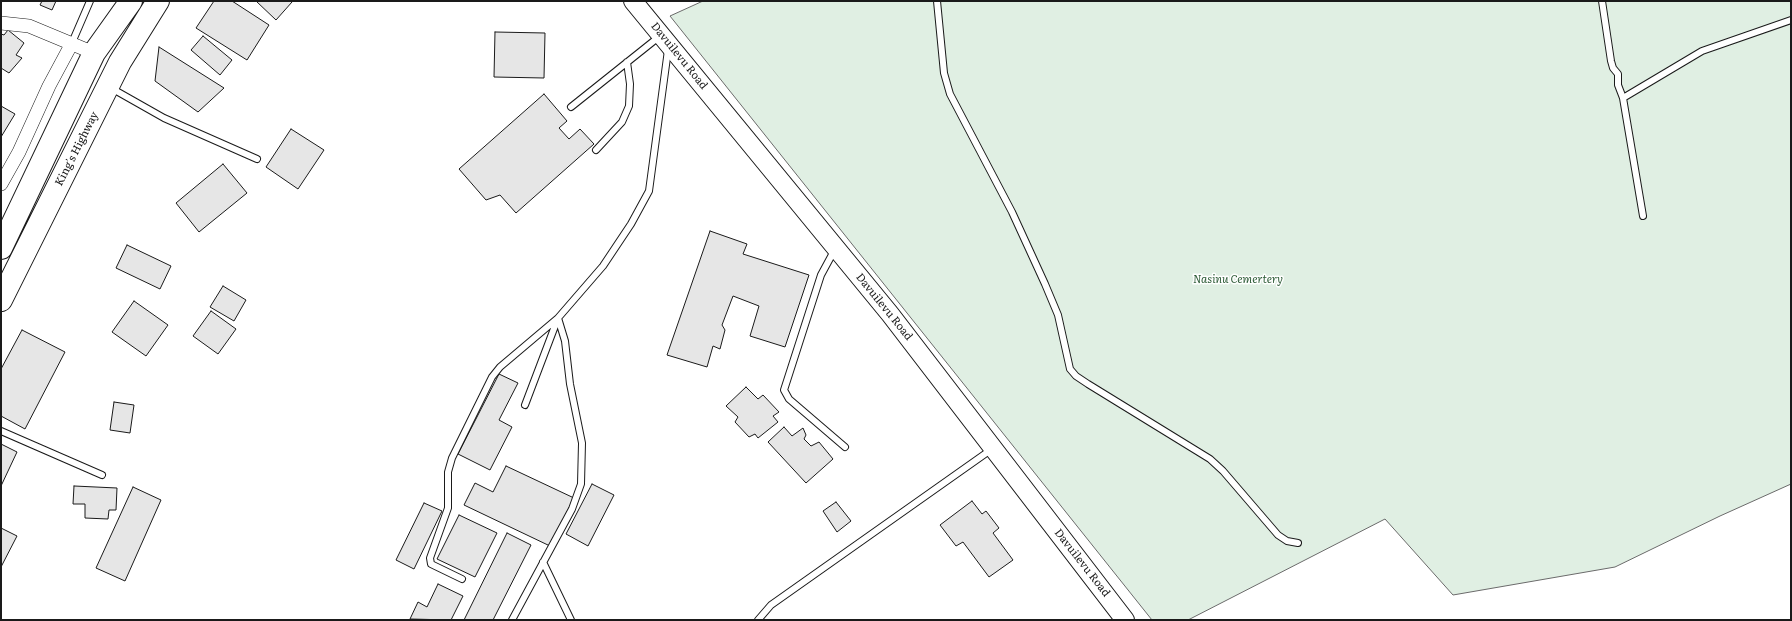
<!DOCTYPE html>
<style>
body{margin:0}
#map{position:relative;width:1792px;height:621px;overflow:hidden;background:#fff;font-family:Literata,serif}
canvas{display:block}
.frame{position:absolute;inset:0;border:2px solid #1a1a1a;pointer-events:none}
</style>
<div id="map">
<canvas width="1792" height="621"></canvas>
<div class="frame"></div>
</div>
<script>
const ctx = document.querySelector('canvas').getContext('2d');
ctx.lineJoin = 'round';
function fill(path, color) {
  ctx.fillStyle = color;
  ctx.fill(path, 'evenodd');
}
function poly(rows) {
  const path = new Path2D();
  for (const r of rows) {
    path.moveTo(r[0], r[1]);
    for (let i = 2; i < r.length; i += 2) path.lineTo(r[i], r[i + 1]);
  }
  return path;
}
function stroke(path, color, width, dash) {
  ctx.strokeStyle = color;
  ctx.lineWidth = width;
  ctx.lineCap = dash ? 'butt' : 'round';
  ctx.setLineDash(dash || []);
  ctx.stroke(path);
}
function label(font, color, halo, rows, align = 'center') {
  ctx.font = font + ' Literata,serif';
  ctx.lineWidth = 3;
  ctx.setLineDash([]);
  ctx.textBaseline = 'middle';
  ctx.strokeStyle = halo;
  ctx.fillStyle = color;
  for (const [text, x, y, turn = 0] of rows) {
    ctx.save();
    ctx.translate(x, y);
    ctx.rotate((+turn || 0) * Math.PI / 180);
    ctx.textAlign = isNaN(turn) ? turn : align;
    if (halo) ctx.strokeText(text, 0, 0);
    ctx.fillText(text, 0, 0);
    ctx.restore();
  }
}
const green = poly([
 [703,1,1791,1,1791,484,1720,516,1615,567,1453,595,1385,519,1188,620,1152,620,670,16,703,1]
]);
fill(green, '#e0efe3');
stroke(green, '#6a6a6a', 1);
const building = poly([
 [42,1,56,1,52,10,40,5,42,1],
 [214,1,232,1,269,25,247,60,196,28,214,1],
 [256,1,290,1,292,2,276,20,256,1],
 [8,30,24,43,16,55,22,58,9,73,1,68,1,34,4,35,8,30],
 [495,32,545,33,544,78,494,77,495,32],
 [203,36,232,60,220,75,191,50,203,36],
 [159,47,224,88,198,112,155,81,159,47],
 [544,94,567,121,559,128,569,139,580,129,594,144,516,213,500,195,486,200,459,169,544,94],
 [1,106,15,114,1,137,1,106],
 [291,129,324,150,298,189,266,167,291,129],
 [223,164,247,193,199,232,176,203,223,164],
 [710,231,747,244,743,254,809,275,785,347,750,336,759,306,733,296,722,325,725,330,720,349,713,346,707,367,667,355,710,231],
 [127,245,171,266,160,289,116,268,127,245],
 [223,286,246,300,234,321,210,307,223,286],
 [134,301,168,325,146,356,112,332,134,301],
 [211,311,236,329,218,354,193,336,211,311],
 [22,330,65,352,25,429,1,416,1,369,22,330],
 [499,374,518,383,499,420,512,427,490,470,458,454,499,374],
 [746,387,758,399,763,395,779,412,773,416,778,422,758,438,755,434,749,437,735,422,738,417,726,406,746,387],
 [114,402,134,405,130,433,110,430,114,402],
 [784,427,792,436,803,428,806,435,804,439,811,446,819,442,833,459,806,483,768,442,784,427],
 [1,444,17,452,1,486,1,444],
 [506,466,574,498,550,546,464,505,475,483,493,492,506,466],
 [592,484,614,495,588,546,566,534,592,484],
 [74,486,117,488,116,510,109,510,108,519,85,518,85,504,73,504,74,486],
 [133,487,161,500,125,581,96,568,133,487],
 [972,501,982,514,986,511,999,528,993,533,1013,560,989,577,963,542,956,546,940,525,972,501],
 [836,502,851,521,837,532,823,511,836,502],
 [424,503,442,511,414,569,396,560,424,503],
 [459,515,497,533,475,577,437,559,459,515],
 [1,528,17,536,1,567,1,528],
 [507,533,531,545,493,620,464,620,507,533],
 [438,584,463,596,451,620,410,619,418,602,427,607,438,584]
]);
fill(building, '#e6e6e6');
stroke(building, '#1a1a1a', 1);
const lane = poly([
 [937,1,944,73,950,94,1012,212,1045,284,1058,315,1070,369,1076,376,1088,384,1210,459,1223,471,1278,535,1287,541,1298,543],
 [1602,1,1611,61,1613,68,1618,74,1618,85,1623,98,1643,216],
 [71,45,90,1],
 [111,88,164,118,257,159],
 [1623,98,1702,51,1791,20],
 [571,107,660,36],
 [596,150,622,122,629,106,630,84,627,62],
 [834,251,821,275,784,390,789,399,845,447],
 [525,405,558,318,603,266,631,224,649,191,668,50],
 [1,431,102,475],
 [543,562,571,620],
 [462,579,431,564,430,558,448,508,448,472,452,458,492,377,500,367,558,318,565,341,570,384,582,443,581,484,572,509,512,620],
 [758,620,771,605,992,449]
]);
const street = poly([
 [1,23,29,26,94,53],
 [1,184,19,152,49,86,71,45]
]);
const secondary = poly([
 [633,1,890,314,1125,620]
]);
const highway = poly([
 [1,248,94,53,131,1],
 [1,300,120,62,158,1]
]);
stroke(lane, '#1a1a1a', 8);
stroke(street, '#1a1a1a', 14);
stroke(secondary, '#1a1a1a', 20);
stroke(highway, '#1a1a1a', 24);
stroke(lane, '#fff', 6);
stroke(street, '#fff', 13);
stroke(secondary, '#fff', 18);
stroke(highway, '#fff', 22);
label('11px', '#1a1a1a', '#fff', [
 ["Davuilevu Road",679,56,51],
 ["King's Highway",77,149,-63],
 ["Davuilevu Road",884,307,51],
 ["Davuilevu Road",1082,563,52]
]);
label('italic 11px', '#2b5a34', '#fff', [
 ["Nasinu Cemertery",1238,280]
]);
</script>
